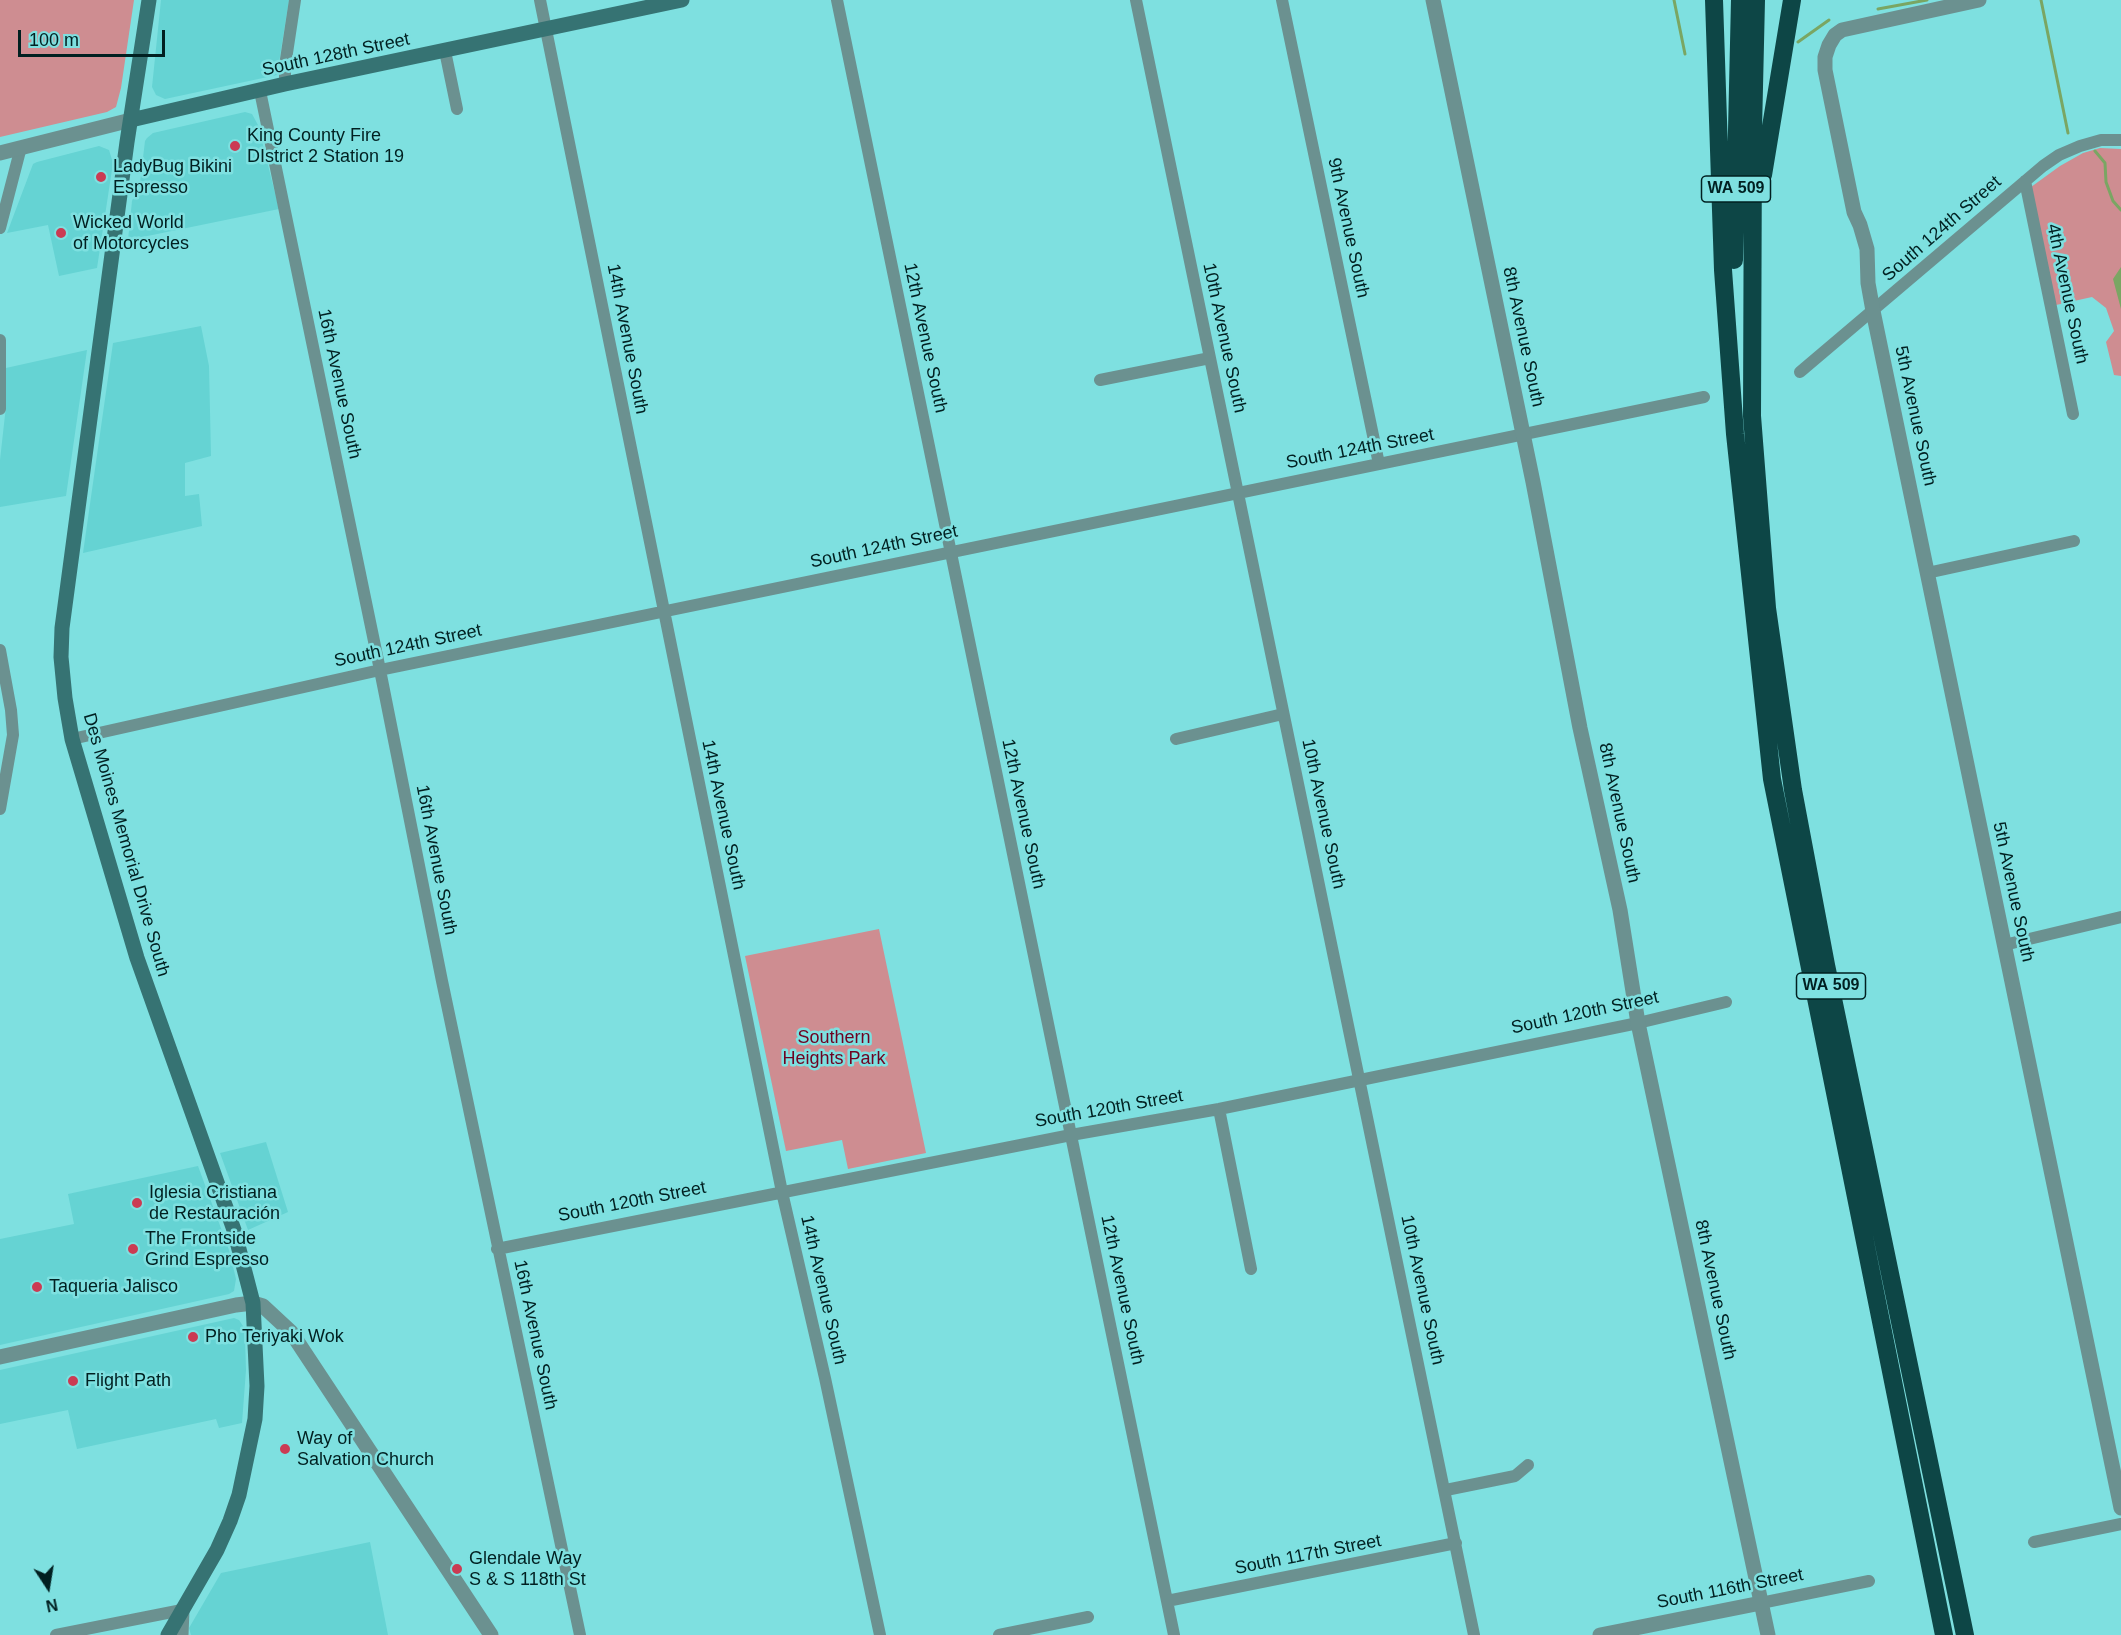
<!DOCTYPE html>
<meta charset="utf-8">
<style>
body{margin:0}
#map{position:relative;width:2121px;height:1635px;overflow:hidden;background:#7ee0e0;font-family:Arial,sans-serif}
canvas{display:block}
.north{position:absolute;left:18px;top:1557px;width:60px;height:60px;-webkit-text-stroke:4px #7ee0e0;paint-order:stroke;rotate:168deg;font-size:16px;font-weight:700;line-height:24px;text-align:center;color:#012021}
.north::after{content:'';display:block;margin:auto;width:21px;height:27px;background:#012021;clip-path:polygon(50% 0,100% 100%,50% 72%,0 100%)}
.scale{position:absolute;left:18px;top:30px;width:147px;height:27px;box-sizing:border-box;border:3px solid #012021;border-top:0;padding-left:8px;font-size:18px;line-height:21px;white-space:nowrap;color:#012021;-webkit-text-stroke:4px #7ee0e0;paint-order:stroke}
</style>
<div id="map">
<canvas width="2121" height="1635"></canvas>
<div class="north">N</div>
<div class="scale">100 m</div>
</div>
<script>
const ctx = document.querySelector('canvas').getContext('2d');
ctx.lineJoin = 'round';
function fill(path, color) {
  ctx.fillStyle = color;
  ctx.fill(path, 'evenodd');
}
function poly(rows) {
  const path = new Path2D();
  for (const r of rows) {
    path.moveTo(r[0], r[1]);
    for (let i = 2; i < r.length; i += 2) path.lineTo(r[i], r[i + 1]);
  }
  return path;
}
function stroke(path, color, width, dash) {
  ctx.strokeStyle = color;
  ctx.lineWidth = width;
  ctx.lineCap = dash ? 'butt' : 'round';
  ctx.setLineDash(dash || []);
  ctx.stroke(path);
}
function label(font, color, halo, rows, align = 'center') {
  ctx.font = font + ' Arial,sans-serif';
  ctx.lineWidth = 5;
  ctx.setLineDash([]);
  ctx.textBaseline = 'middle';
  ctx.strokeStyle = halo;
  ctx.fillStyle = color;
  for (const [text, x, y, turn = 0] of rows) {
    ctx.save();
    ctx.translate(x, y);
    ctx.rotate((+turn || 0) * Math.PI / 180);
    ctx.textAlign = isNaN(turn) ? turn : align;
    if (halo) ctx.strokeText(text, 0, 0);
    ctx.fillText(text, 0, 0);
    ctx.restore();
  }
}
fill(poly([
 [161,0,289,0,277,75,165,99,156,95,152,87],
 [245,112,252,114,258,125,279,209,128,240,132,201,140,183,145,141,147,138,153,133],
 [99,146,109,150,113,163,97,268,59,276,48,225,7,233,33,164,37,162],
 [201,326,209,366,211,456,185,463,185,496,199,494,202,526,83,553,113,343],
 [87,350,66,496,0,507,0,460,6,406,6,368],
 [266,1142,288,1212,248,1230,220,1153],
 [198,1166,229,1250,236,1279,234,1291,229,1294,0,1345,0,1239,74,1224,68,1194],
 [234,1318,239,1320,243,1326,245,1337,246,1370,242,1423,219,1428,216,1419,77,1449,68,1410,0,1424,0,1370],
 [370,1542,388,1635,191,1635,189,1628,221,1573]
]), '#65d3d3');
fill(poly([
 [0,0,134,0,121,88,116,107,107,112,0,137],
 [2100,148,2121,149,2121,376,2114,375,2106,342,2114,331,2106,308,2092,297,2056,305,2031,187,2060,166,2083,153],
 [879,929,926,1153,848,1169,842,1140,786,1151,745,956]
]), '#ce8d91');
fill(poly([
 [2121,267,2121,309,2113,279]
]), '#7aa663');
stroke(poly([
 [1674,0,1685,54],
 [2041,0,2068,133],
 [1878,9,1927,0],
 [1798,42,1829,20],
 [2095,151,2105,163,2106,182,2113,201,2121,210]
]), '#7aa663', 3);
stroke(poly([
 [540,0,782,1192,825,1378,880,1635],
 [837,0,1174,1635],
 [1136,0,1474,1635],
 [1282,0,1379,464],
 [445,51,457,109],
 [285,84,285,66,295,0],
 [260,91,380,670,442,981,580,1635],
 [2025,181,2073,414],
 [0,228,21,147],
 [0,340,0,409],
 [1800,372,2043,166,2059,155,2080,146,2101,140,2121,140],
 [1100,380,1210,358],
 [1927,573,2074,541],
 [0,650,11,710,13,735,0,809],
 [72,739,380,670,1704,397],
 [1176,739,1283,714],
 [2004,945,2121,917],
 [1219,1109,1251,1269],
 [497,1249,1071,1135,1219,1109,1638,1023,1726,1002],
 [1446,1490,1515,1476,1528,1465],
 [2034,1542,2121,1524],
 [1167,1601,1456,1543],
 [1761,1603,1869,1581],
 [56,1635,182,1610],
 [999,1635,1088,1617]
]), '#6b9190', 12);
stroke(poly([
 [1433,0,1533,482,1580,728,1620,910,1638,1023,1768,1635],
 [1979,0,1842,30,1835,35,1829,45,1825,57,1825,70,1854,212,1860,225,1867,249,1868,283,1873,311,2121,1508],
 [0,153,131,120],
 [0,1357,236,1305,253,1303,263,1306,291,1332,491,1635],
 [181,1635,182,1610],
 [1600,1635,1761,1603]
]), '#6b9190', 15);
stroke(poly([
 [149,0,127,142,62,628,61,657,65,698,72,739,137,958,234,1230,253,1303,257,1386,255,1419,239,1495,230,1521,217,1550,168,1635],
 [131,120,285,84,682,0]
]), '#367373', 15);
stroke(poly([
 [1714,0,1723,270,1735,434,1772,779,1944,1635],
 [1756,0,1753,130,1752,416,1767,608,1793,790,1826,965,1965,1635],
 [1763,175,1792,0],
 [1734,260,1740,0]
]), '#0d4646', 18);
for (const [x, y, r, color] of [
 [235,146,6,"#cb3b53"],
 [101,177,6,"#cb3b53"],
 [61,233,6,"#cb3b53"],
 [137,1203,6,"#cb3b53"],
 [133,1249,6,"#cb3b53"],
 [37,1287,6,"#cb3b53"],
 [193,1337,6,"#cb3b53"],
 [73,1381,6,"#cb3b53"],
 [285,1449,6,"#cb3b53"],
 [457,1569,6,"#cb3b53"]
]) {
  const dot = new Path2D();
  dot.arc(x, y, r, 0, 2 * Math.PI);
  ctx.fillStyle = color;
  ctx.fill(dot);
  stroke(dot, '#7ee0e0', 2);
}
for (const [x, y, w] of [
 [1736,189,69],
 [1831,986,69]
]) {
  const box = new Path2D();
  box.roundRect(x - w / 2, y - 13, w, 26, 4.5);
  ctx.fillStyle = '#7ee0e0';
  ctx.fill(box);
  stroke(box, '#012021', 1.5);
}
label('bold 16px', '#012021', null, [
 ["WA 509",1736,189],
 ["WA 509",1831,986]
]);
label('18px', '#012021', '#7ee0e0', [
 ["South 128th Street",336,55,-12],
 ["9th Avenue South",1348,228,78],
 ["South 124th Street",1942,229,-41],
 ["4th Avenue South",2067,294,78],
 ["8th Avenue South",1523,337,78],
 ["12th Avenue South",925,338,78],
 ["10th Avenue South",1224,338,78],
 ["14th Avenue South",627,339,79],
 ["16th Avenue South",339,384,78],
 ["5th Avenue South",1915,416,78],
 ["South 124th Street",1360,449,-11],
 ["South 124th Street",884,547,-12],
 ["South 124th Street",408,646,-12],
 ["8th Avenue South",1619,813,78],
 ["12th Avenue South",1023,814,78],
 ["10th Avenue South",1323,814,78],
 ["14th Avenue South",723,815,78],
 ["Des Moines Memorial Drive South",126,845,74],
 ["16th Avenue South",436,860,79],
 ["5th Avenue South",2013,892,78],
 ["South 120th Street",1585,1013,-12],
 ["South 120th Street",1109,1109,-10],
 ["South 120th Street",632,1202,-11],
 ["14th Avenue South",823,1290,77],
 ["12th Avenue South",1122,1290,78],
 ["10th Avenue South",1422,1290,78],
 ["8th Avenue South",1715,1290,78],
 ["16th Avenue South",535,1335,78],
 ["South 117th Street",1308,1555,-11],
 ["South 116th Street",1730,1589,-11]
]);
label('18px', '#012021', '#7ee0e0', [
 ["King County Fire",247,136],
 ["DIstrict 2 Station 19",247,157],
 ["LadyBug Bikini",113,167],
 ["Espresso",113,188],
 ["Wicked World",73,223],
 ["of Motorcycles",73,244],
 ["Iglesia Cristiana",149,1193],
 ["de Restauración",149,1214],
 ["The Frontside",145,1239],
 ["Grind Espresso",145,1260],
 ["Taqueria Jalisco",49,1287],
 ["Pho Teriyaki Wok",205,1337],
 ["Flight Path",85,1381],
 ["Way of",297,1439],
 ["Salvation Church",297,1460],
 ["Glendale Way",469,1559],
 ["S & S 118th St",469,1580]
], 'left');
label('18px', '#6f0220', '#7ee0e0', [
 ["Southern",834,1038],
 ["Heights Park",834,1059]
]);
</script>
